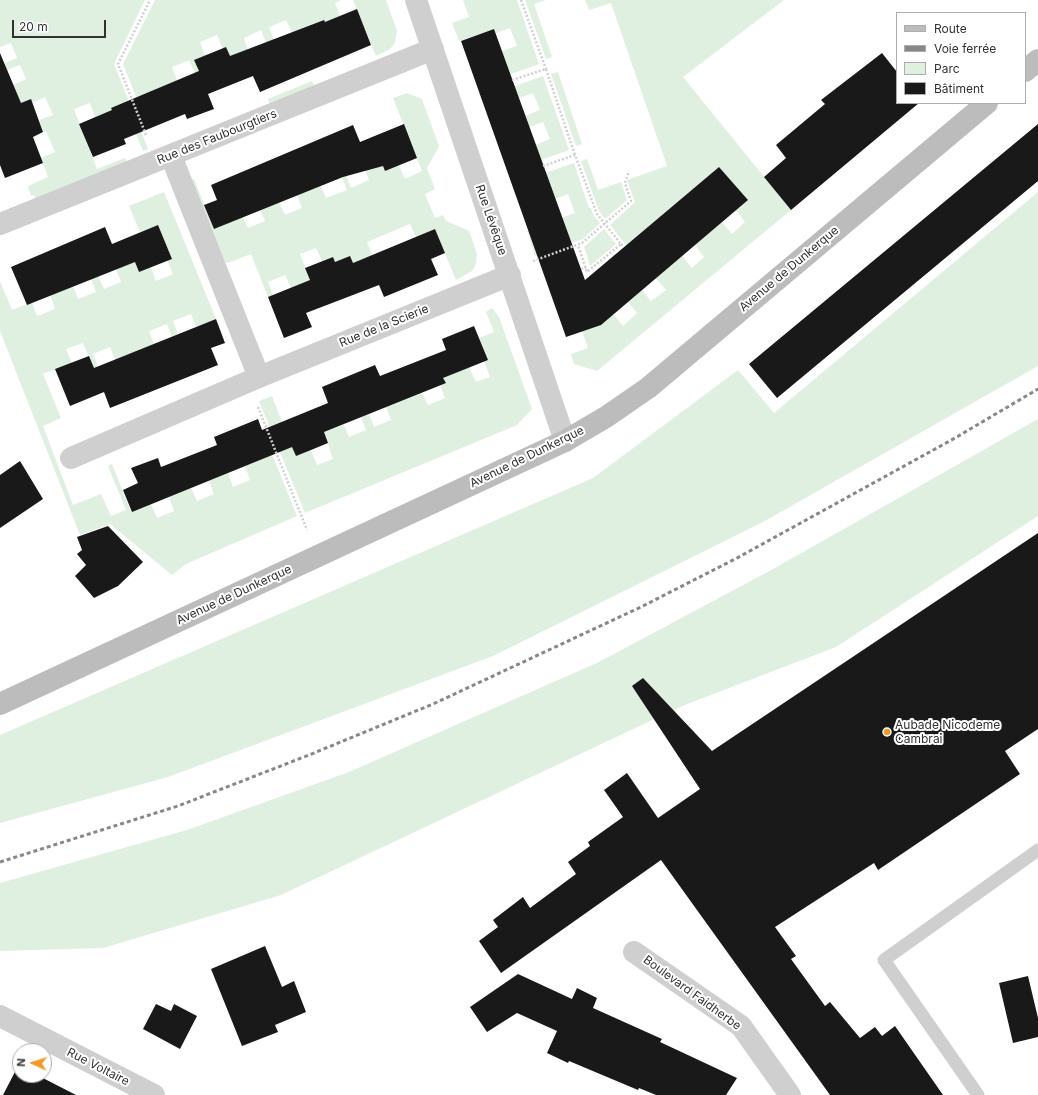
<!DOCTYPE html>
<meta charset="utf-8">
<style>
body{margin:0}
#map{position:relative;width:1038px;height:1095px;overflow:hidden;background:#fff;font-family:Inter,sans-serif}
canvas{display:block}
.legend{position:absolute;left:896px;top:12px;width:130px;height:92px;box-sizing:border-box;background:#fff;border:1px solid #adadad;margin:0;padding:5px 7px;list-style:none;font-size:12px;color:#323232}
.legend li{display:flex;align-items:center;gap:8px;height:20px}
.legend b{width:20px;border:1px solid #adadad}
.north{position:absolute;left:12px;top:1043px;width:40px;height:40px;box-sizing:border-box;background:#fff;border:1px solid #adadad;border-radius:50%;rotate:273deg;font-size:11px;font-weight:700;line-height:16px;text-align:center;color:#323232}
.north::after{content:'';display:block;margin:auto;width:14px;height:18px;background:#f49828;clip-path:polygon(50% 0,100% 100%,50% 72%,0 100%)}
.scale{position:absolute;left:12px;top:20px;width:94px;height:18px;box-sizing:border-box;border:2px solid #323232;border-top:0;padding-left:5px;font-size:12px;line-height:14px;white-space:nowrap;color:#323232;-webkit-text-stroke:3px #fff;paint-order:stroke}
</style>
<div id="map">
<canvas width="1038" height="1095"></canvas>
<ul class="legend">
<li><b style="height:5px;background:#bcbcbc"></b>Route</li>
<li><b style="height:5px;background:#878787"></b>Voie ferrée</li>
<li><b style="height:11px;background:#dfefe0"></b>Parc</li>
<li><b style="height:11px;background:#191919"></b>Bâtiment</li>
</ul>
<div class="north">N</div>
<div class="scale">20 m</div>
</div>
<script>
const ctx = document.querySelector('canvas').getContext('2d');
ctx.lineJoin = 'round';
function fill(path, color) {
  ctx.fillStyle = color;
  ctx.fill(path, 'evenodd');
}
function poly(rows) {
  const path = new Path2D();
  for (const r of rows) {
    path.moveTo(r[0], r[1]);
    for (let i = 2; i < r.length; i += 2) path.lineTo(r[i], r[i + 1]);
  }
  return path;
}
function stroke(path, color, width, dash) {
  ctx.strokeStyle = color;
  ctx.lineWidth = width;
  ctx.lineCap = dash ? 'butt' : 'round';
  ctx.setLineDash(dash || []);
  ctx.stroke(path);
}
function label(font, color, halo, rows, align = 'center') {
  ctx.font = font + ' Inter,sans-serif';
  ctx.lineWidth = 4;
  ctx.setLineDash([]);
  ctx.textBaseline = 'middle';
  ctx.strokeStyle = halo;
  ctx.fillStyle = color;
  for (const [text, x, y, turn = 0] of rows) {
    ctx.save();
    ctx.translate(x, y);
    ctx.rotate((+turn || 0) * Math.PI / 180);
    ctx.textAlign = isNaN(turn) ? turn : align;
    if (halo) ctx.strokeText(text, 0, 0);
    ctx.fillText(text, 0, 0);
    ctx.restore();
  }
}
fill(poly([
 [0,0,145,0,114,64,148,149,143,151,123,103,111,108,112,110,95,117,90,103,74,109,97,169,125,158,128,164,37,200,34,195,31,196,28,186,48,177,41,158,55,152,46,131,44,132,39,120,53,115,45,97,32,103,19,104,13,85,26,79,20,65,7,70,5,63,17,58,11,43,0,47],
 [155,0,341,0,335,3,340,16,325,22,323,20,292,32,286,20,269,27,274,40,266,43,261,30,244,38,248,50,230,57,226,48,223,49,217,35,200,42,205,56,194,60,199,72,195,73,189,60,172,67,177,80,159,88,164,102,144,109,152,128,149,129,123,64],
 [353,0,386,0,397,31,395,43,390,49,376,56],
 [463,0,517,0,539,64,511,74,502,51,517,46,510,28,496,33,494,29,459,41,452,23,469,17],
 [525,0,546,0,534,4,552,57,546,59],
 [585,0,784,0,683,77,791,210,597,371,574,364,571,354,588,348,582,331,613,314,623,326,637,313,628,302,642,290,651,301,666,290,656,278,682,256,692,268,704,257,695,245,722,222,732,234,745,222,736,210,748,200,719,167,626,245,610,225,635,202,627,180,667,166,611,3,589,10],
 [558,72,582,144,576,146,551,74],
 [543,76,569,150,541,160,535,145,550,139,543,122,529,127,525,116,540,110,533,93,519,98,515,86],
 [312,81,315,88,271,106,268,99],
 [407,93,422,99,439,146,427,168,435,189,425,194,435,218,443,215,446,221,469,231,477,254,476,264,472,271,456,280,435,229,416,237,410,224,367,242,372,255,353,263,335,262,333,257,322,261,316,248,300,254,310,280,291,288,285,275,268,282,273,295,268,297,251,254,228,263,224,262,189,181,194,179,214,229,242,215,248,228,265,221,260,210,279,202,285,215,302,208,297,195,321,186,326,198,347,190,342,177,346,175,351,188,369,180,364,168,381,161,385,171,399,165,405,179,422,171,393,98],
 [587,159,598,190,621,182,627,200,605,219,599,211,581,161],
 [574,163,589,208,591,208,594,216,600,223,583,239,535,256,527,230,575,213,568,194,555,199,545,173],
 [164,192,216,319,196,327,191,314,173,321,178,334,175,335,172,337,167,324,149,331,154,344,116,362,110,347,93,354,99,369,95,370,83,343,66,349,72,363,43,374,61,418,43,426,73,505,101,494,111,516,126,510,108,466,112,464,131,512,151,504,157,518,174,511,169,497,191,488,197,501,214,494,209,481,228,473,233,487,250,480,245,466,256,462,253,456,270,449,297,516,186,564,172,575,110,524,80,535,0,331,0,281,12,310,32,302,37,316,55,309,50,295,73,286,78,299,96,292,91,279,98,276,104,289,121,282,116,269,135,261,139,272,151,267,156,281,173,274,167,260,172,259,158,225,140,232,129,206],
 [1038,192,1038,366,763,522,493,656,168,777,0,823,0,735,593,478,738,370,774,413],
 [604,229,616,244,590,266,584,247],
 [490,309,493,309,499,317,532,409,517,425,305,513,259,401,272,396,282,422,311,450,317,465,333,459,324,432,344,425,349,437,366,430,361,417,369,414,374,427,391,420,386,407,422,393,428,405,445,398,440,385,445,383,443,378,469,367,476,382,490,377,484,361,488,360,479,338,494,332,486,312],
 [1038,419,1038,516,836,647,682,706,281,895,103,948,0,951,0,883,187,830,349,772,599,662,775,568]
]), '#dfefe0');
fill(poly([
 [357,9,371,45,260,92,253,76,208,94,214,109,187,119,185,114,124,139,126,144,93,157,79,124,112,110,111,108,199,71,194,60,226,47,230,56,324,20,325,22],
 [494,29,585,280,719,167,748,200,601,325,566,337,461,41],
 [0,53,21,103,31,99,43,132,33,137,43,163,5,178,0,165],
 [882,53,897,72,897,103,919,103,791,210,764,177,786,158,776,145,825,104,821,100],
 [404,124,417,158,385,171,383,166,343,177,214,229,204,205,217,200,211,185,353,125,360,142],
 [1038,124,1038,181,777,398,749,364],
 [158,225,172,259,139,272,135,262,27,305,11,267,105,227,112,244],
 [435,229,445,253,431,259,438,275,384,297,379,285,306,313,312,327,284,338,268,297,310,280,305,268,333,257,335,262,350,256,353,263],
 [216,319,225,343,211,348,218,365,110,408,104,392,70,406,55,369,89,356,94,368],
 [474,326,488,360,443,378,446,383,324,432,328,443,311,450,296,456,292,447,132,512,123,490,138,483,131,468,158,458,161,467,217,445,214,437,258,419,262,430,328,403,322,387,375,365,380,376,446,350,442,339],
 [20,461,43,499,0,528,0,475],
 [108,526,143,562,118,586,94,598,75,576,86,565,77,554,82,550,77,537],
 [1038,533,1038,729,1005,751,1020,774,878,870,874,863,775,927,796,956,791,959,825,1006,830,1002,860,1038,875,1027,882,1036,895,1026,943,1095,830,1095,661,860,501,973,479,941,498,927,493,920,523,897,530,908,576,874,568,862,590,846,588,842,623,817,604,790,627,773,658,818,700,789,632,686,643,678,712,751],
 [265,946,282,987,294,981,306,1012,275,1025,278,1032,242,1046,211,969],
 [518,974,572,999,577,988,597,998,593,1008,662,1039,660,1042,737,1078,726,1095,656,1095,639,1088,638,1090,569,1061,568,1063,547,1053,557,1031,517,1013,487,1032,470,1007],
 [1028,976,1038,1018,1038,1037,1013,1043,999,983],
 [156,1004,171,1011,174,1004,197,1016,180,1049,143,1029],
 [18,1066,20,1066,20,1075,37,1075,76,1095,3,1095]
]), '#191919');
stroke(poly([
 [521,0,546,69],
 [512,80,546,69,575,155],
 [146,135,118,64,150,0],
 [543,166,575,155,597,214,621,244,587,272,578,245],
 [621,244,624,247],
 [533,261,582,243,631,201,625,183,629,171],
 [581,269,586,268],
 [258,407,307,530]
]), '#cfcfcf', 2.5, [2, 2]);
stroke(poly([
 [978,1095,884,960,1038,850]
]), '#cfcfcf', 13);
stroke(poly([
 [416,0,565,441],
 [171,156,259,377],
 [0,224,433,49],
 [71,458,259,377,510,275],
 [634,952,741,1026,790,1095],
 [0,1016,154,1095]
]), '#cfcfcf', 22);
stroke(poly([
 [1025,71,1038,60],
 [0,704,565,441,606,417,648,388,987,103]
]), '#bcbcbc', 22);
stroke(poly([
 [0,862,178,806,309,755,433,704,641,607,737,558,955,438,1038,389]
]), '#878787', 3, [4, 3]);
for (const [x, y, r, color] of [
 [887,732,4,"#f49828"]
]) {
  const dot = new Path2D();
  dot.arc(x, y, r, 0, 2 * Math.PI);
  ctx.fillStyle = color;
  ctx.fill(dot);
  stroke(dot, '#fff', 1.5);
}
label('12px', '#323232', '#fff', [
 ["Rue des Faubourgtiers",217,137,-22],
 ["Rue Lévêque",491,220,71],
 ["Avenue de Dunkerque",789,269,-40],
 ["Rue de la Scierie",384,326,-22],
 ["Avenue de Dunkerque",527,457,-26],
 ["Avenue de Dunkerque",234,595,-25],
 ["Boulevard Faidherbe",692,993,36],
 ["Rue Voltaire",98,1067,27]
]);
label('12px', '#323232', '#fff', [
 ["Aubade Nicodeme",895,725],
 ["Cambrai",895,739]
], 'left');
</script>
